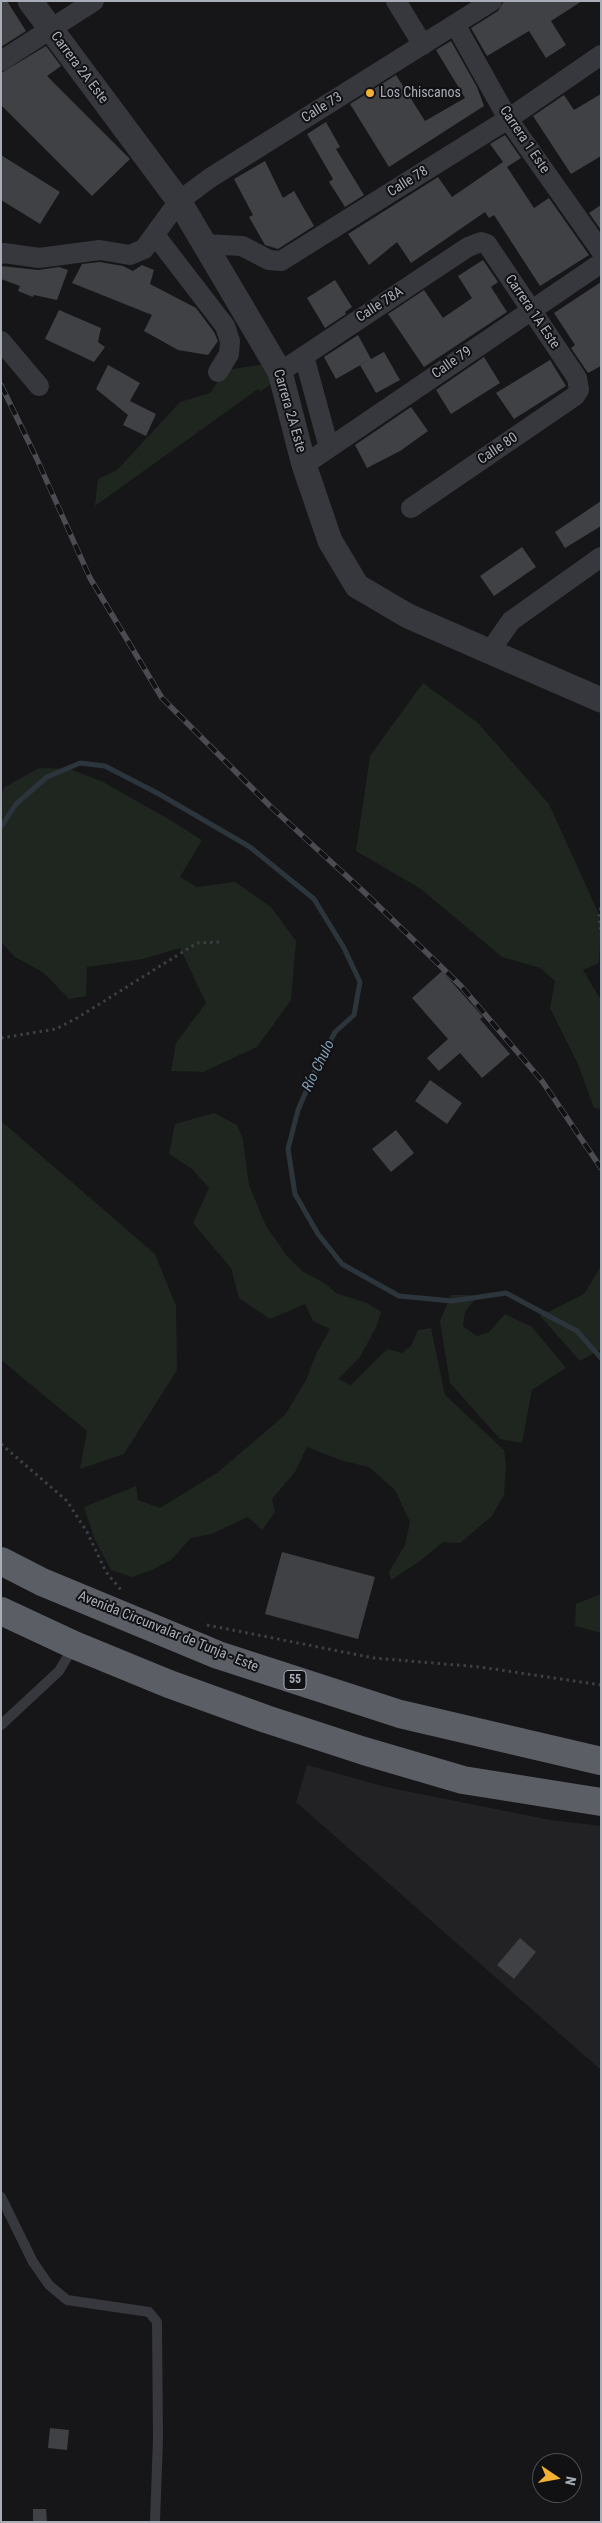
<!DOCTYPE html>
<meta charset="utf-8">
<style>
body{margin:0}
#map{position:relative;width:602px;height:2523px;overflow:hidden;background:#161618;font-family:"Roboto Condensed",sans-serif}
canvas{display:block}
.frame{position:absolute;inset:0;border:2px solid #a8adb8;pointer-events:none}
.north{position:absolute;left:532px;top:2453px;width:50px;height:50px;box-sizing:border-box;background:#111113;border:1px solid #4d4f55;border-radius:50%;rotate:102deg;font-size:14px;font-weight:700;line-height:20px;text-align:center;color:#a8adb8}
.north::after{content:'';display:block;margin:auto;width:18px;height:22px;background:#f2b134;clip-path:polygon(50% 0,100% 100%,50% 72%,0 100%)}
</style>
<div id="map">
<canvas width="602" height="2523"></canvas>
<div class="frame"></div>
<div class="north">N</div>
</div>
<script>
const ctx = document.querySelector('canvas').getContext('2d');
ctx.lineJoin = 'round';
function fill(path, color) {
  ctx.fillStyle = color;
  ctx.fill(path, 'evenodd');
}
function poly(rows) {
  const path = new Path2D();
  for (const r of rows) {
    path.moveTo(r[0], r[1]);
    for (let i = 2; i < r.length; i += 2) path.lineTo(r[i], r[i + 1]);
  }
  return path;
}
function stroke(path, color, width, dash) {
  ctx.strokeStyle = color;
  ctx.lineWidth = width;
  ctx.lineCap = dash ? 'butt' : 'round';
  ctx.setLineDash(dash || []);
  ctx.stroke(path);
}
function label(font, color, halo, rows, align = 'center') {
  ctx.font = font + ' "Roboto Condensed",sans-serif';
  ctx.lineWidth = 4;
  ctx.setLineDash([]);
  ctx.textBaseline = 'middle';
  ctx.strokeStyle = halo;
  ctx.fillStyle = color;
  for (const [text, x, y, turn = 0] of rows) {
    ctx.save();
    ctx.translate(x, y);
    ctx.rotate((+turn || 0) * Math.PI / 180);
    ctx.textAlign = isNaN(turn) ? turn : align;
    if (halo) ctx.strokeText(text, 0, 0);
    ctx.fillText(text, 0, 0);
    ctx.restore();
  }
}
fill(poly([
 [307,1765,386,1787,550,1820,601,1826,601,2070,296,1802]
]), '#222225');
fill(poly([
 [272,363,281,377,260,392,258,389,95,506,98,479,117,470,180,402,210,393,226,370],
 [423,683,478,723,549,804,598,912,601,925,599,963,583,970,601,1000,601,1109,594,1108,578,1064,550,1008,555,981,540,968,502,957,421,889,356,851,370,756],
 [39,768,70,769,103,782,165,817,202,840,180,877,197,887,235,882,271,907,296,941,291,1000,257,1047,203,1072,171,1071,176,1043,206,1003,180,948,143,959,87,967,86,996,69,999,44,973,15,957,1,942,1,794,5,787],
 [214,1113,237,1125,243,1140,249,1185,266,1226,287,1256,302,1271,323,1282,336,1293,367,1303,381,1312,376,1327,360,1357,338,1379,351,1385,387,1349,402,1353,411,1346,418,1330,431,1328,445,1395,504,1450,506,1465,504,1495,492,1516,460,1543,443,1542,420,1561,391,1580,389,1572,405,1545,410,1522,395,1490,369,1467,343,1461,307,1447,295,1472,272,1499,275,1512,262,1530,248,1517,211,1534,191,1538,171,1560,152,1570,132,1577,111,1570,95,1540,84,1507,136,1486,138,1500,160,1508,217,1473,285,1415,306,1380,317,1352,330,1329,313,1321,305,1304,270,1319,239,1298,231,1268,193,1223,209,1188,192,1169,169,1154,175,1124],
 [1,1121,155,1254,176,1306,177,1370,124,1454,80,1469,87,1431,1,1360],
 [601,1266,601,1349,580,1361,540,1316,584,1294],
 [451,1295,469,1295,476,1298,465,1312,463,1326,477,1336,489,1332,505,1314,532,1327,566,1368,532,1390,522,1443,500,1439,450,1383,440,1321],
 [601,1594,601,1633,575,1626,576,1604]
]), '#1e261f');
stroke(poly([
 [1,827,16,804,47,777,80,763,105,766,159,794,250,847,314,899,344,948,360,982,354,1015,335,1032,314,1073,298,1110,288,1149,295,1194,318,1234,342,1264,399,1296,452,1301,506,1293,577,1331,601,1358]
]), '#2c353c', 5);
fill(poly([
 [1,1,7,1,26,31,1,47],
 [504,1,582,1,551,21,566,45,546,58,529,31,487,56,471,28,498,11],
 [451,41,477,87,484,106,389,167,350,104,396,75,425,121,465,98,436,50],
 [46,46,61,66,47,76,130,159,92,196,1,105,1,73],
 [601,94,601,156,571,174,533,116,564,95,574,110],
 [326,122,340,147,336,149,364,195,345,207,329,182,333,179,307,134],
 [505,135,521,158,507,167,534,208,549,198,589,255,540,286,494,215,489,218,485,212,411,263,397,242,369,265,348,234,438,177,452,197,503,162,490,144],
 [1,155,60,192,40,224,1,200],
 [265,161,283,198,294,191,314,226,278,249,265,245,249,217,253,215,234,179],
 [601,205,601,230,589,213],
 [483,260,498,282,491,287,507,312,424,367,388,314,424,290,443,318,472,298,458,276],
 [100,262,123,266,133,271,142,265,154,270,150,284,196,308,214,332,218,341,208,355,178,350,144,331,152,315,72,283,82,264],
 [1,266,38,270,59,267,68,270,57,300,34,295,33,297,18,291,20,286,1,279],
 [335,280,352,307,345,312,346,314,325,328,307,298],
 [601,282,601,366,588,373,571,348,575,345,554,313],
 [59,310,101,328,98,342,105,347,94,362,45,339],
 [358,335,371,359,336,379,324,357],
 [384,352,400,380,376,393,360,365],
 [484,357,500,383,451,414,436,390],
 [550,360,566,386,514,419,496,393],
 [108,365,140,383,130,401,156,414,146,436,123,425,128,415,96,389],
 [411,407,428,431,400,451,367,468,355,445],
 [601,501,601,526,565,548,555,532],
 [522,547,536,567,494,596,480,576],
 [442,971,483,1017,480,1019,510,1054,482,1078,460,1053,439,1071,427,1058,448,1039,412,998],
 [430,1080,462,1103,447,1124,415,1101],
 [396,1130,414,1153,391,1172,372,1149],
 [282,1552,375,1577,358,1639,265,1614],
 [520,1938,536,1952,514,1979,497,1965],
 [50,2428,69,2430,67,2450,48,2448],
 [33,2509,46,2509,47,2522,33,2522]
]), '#404145');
stroke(poly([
 [601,908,599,913,601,935],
 [1,1038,56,1029,77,1018,197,943,221,942],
 [1,1444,67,1501,87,1532,106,1572,121,1590],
 [207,1625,374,1658,480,1667,601,1685]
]), '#3d3f44', 3, [2.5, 4]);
stroke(poly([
 [1,1725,59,1671,74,1646],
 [1,2197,33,2262,49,2285,67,2300,149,2312,157,2322,158,2439,155,2522]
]), '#37383d', 10);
stroke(poly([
 [396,1,423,45],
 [455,24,508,119,601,251],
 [1,61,94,1],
 [155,235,225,326,230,341,229,354,218,372],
 [204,244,242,246,269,260,281,261,508,119,601,55],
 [1,254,4,253,39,258,100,250,130,255,144,249,179,201,210,178,492,1],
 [1,341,39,386],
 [304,356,329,448],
 [280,372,468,247,481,242,487,244,577,378,579,390,575,396,411,508],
 [304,465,601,263],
 [490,651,511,621,601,557]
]), '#37383d', 20);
stroke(poly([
 [30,1,179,201,280,372,304,465,330,541,357,586,408,616,601,700]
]), '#37383d', 25);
stroke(poly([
 [1,1561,42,1582,218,1655,400,1714,601,1761],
 [1,1611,74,1645,169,1684,266,1719,364,1751,463,1780,601,1802]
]), '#5b5e65', 28);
const rail = poly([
 [1,385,36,457,90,578,162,698,270,806,363,891,461,986,542,1081,601,1168]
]);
stroke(rail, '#4a4c52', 5.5);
stroke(rail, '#111113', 4, [11]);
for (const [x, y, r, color] of [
 [370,93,5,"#f2b134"]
]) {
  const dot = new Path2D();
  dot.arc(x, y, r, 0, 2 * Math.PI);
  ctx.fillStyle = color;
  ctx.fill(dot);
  stroke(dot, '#111113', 2);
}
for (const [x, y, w] of [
 [295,1680,22]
]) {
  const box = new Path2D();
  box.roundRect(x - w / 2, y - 9.5, w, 19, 4);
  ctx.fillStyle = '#111113';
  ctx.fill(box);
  stroke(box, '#a8adb8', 1);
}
label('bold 12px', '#a8adb8', null, [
 ["55",295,1680]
]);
label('14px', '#a8adb8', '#111113', [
 ["Carrera 2A Este",79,68,53],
 ["Calle 73",322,108,-32],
 ["Carrera 1 Este",524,140,56],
 ["Calle 78",408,182,-32],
 ["Calle 78A",380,305,-33],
 ["Carrera 1A Este",532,312,56],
 ["Calle 79",452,363,-35],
 ["Carrera 2A Este",289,411,74],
 ["Calle 80",498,449,-34],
 ["Avenida Circunvalar de Tunja - Este",168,1632,22]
]);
label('14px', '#a8adb8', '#111113', [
 ["Los Chiscanos",380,93]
], 'left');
label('italic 15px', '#7f9bb3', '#111113', [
 ["Río Chulo",319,1066,-64]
]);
</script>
